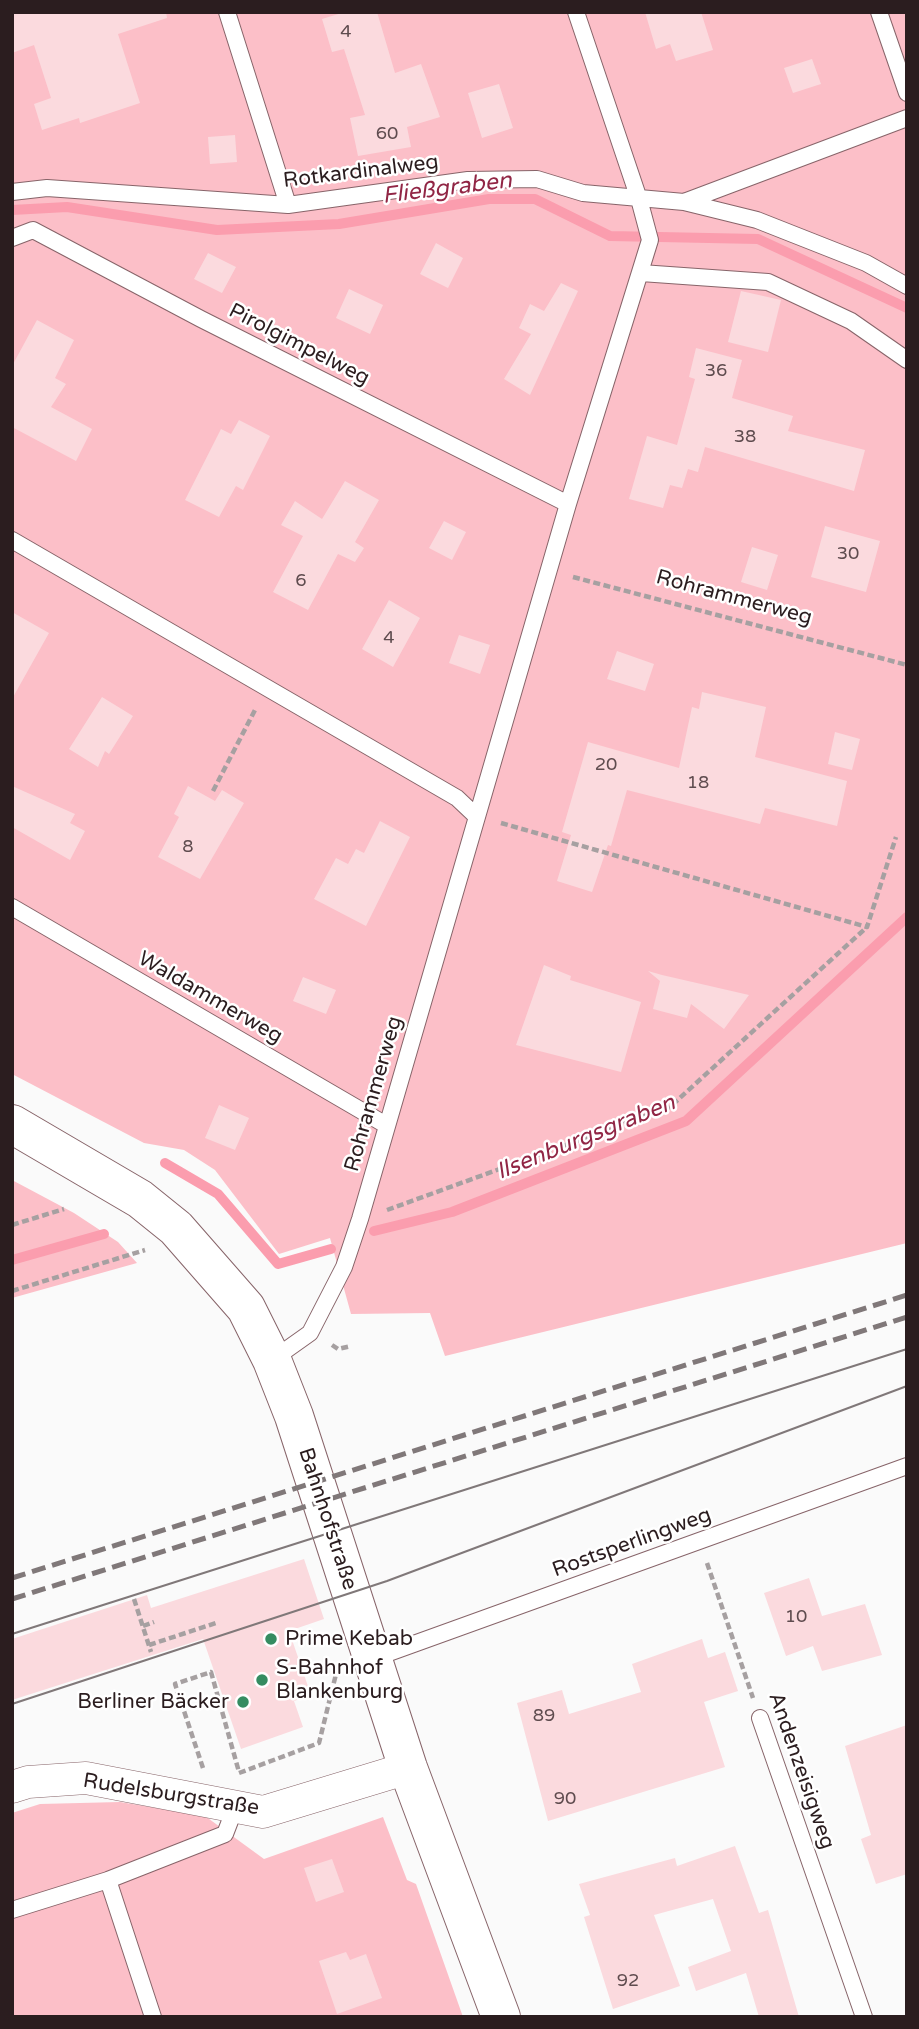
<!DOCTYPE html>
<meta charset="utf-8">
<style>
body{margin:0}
#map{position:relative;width:919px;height:2029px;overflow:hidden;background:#fafafa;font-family:"Varela Round",sans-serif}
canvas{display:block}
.frame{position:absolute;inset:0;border:14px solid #2b1d1f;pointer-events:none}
</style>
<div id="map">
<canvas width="919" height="2029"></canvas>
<div class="frame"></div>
</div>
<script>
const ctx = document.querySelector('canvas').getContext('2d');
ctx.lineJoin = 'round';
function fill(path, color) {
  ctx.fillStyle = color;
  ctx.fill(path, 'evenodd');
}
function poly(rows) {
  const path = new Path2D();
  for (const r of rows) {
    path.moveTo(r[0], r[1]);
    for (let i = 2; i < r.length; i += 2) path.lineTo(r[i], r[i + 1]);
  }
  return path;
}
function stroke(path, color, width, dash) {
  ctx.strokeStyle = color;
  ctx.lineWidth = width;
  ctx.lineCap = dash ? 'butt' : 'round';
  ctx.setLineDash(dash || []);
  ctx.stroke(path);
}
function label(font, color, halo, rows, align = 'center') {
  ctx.font = font + ' "Varela Round",sans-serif';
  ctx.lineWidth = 5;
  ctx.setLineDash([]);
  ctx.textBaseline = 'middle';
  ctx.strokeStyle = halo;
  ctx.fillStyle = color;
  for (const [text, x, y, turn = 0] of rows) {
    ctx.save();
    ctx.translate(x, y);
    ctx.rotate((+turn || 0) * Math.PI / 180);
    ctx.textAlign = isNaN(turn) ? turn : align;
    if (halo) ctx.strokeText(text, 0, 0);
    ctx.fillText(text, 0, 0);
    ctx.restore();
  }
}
fill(poly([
 [12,12,907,12,907,1243,445,1356,430,1313,351,1314,330,1238,279,1254,215,1170,184,1150,144,1143,12,1074],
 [12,1180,74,1213,118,1242,137,1263,12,1298],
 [120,1802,205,1816,264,1859,383,1817,407,1880,416,1884,463,2017,12,2017,12,1813,40,1804]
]), '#fcbfc8');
stroke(poly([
 [12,210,67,207,217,230,339,224,489,199,535,199,610,236,758,239,907,308],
 [165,1163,218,1194,278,1264,331,1249],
 [374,1231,452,1212,686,1121,907,917],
 [12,1260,104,1234]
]), '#fb9dae', 10);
fill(poly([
 [12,12,166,12,167,18,118,34,140,103,80,123,79,118,42,130,34,104,51,98,34,45,12,53],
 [345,12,377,12,395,73,421,64,440,117,407,127,411,147,358,156,350,118,365,115,344,49,332,52,322,19],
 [645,12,701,12,713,50,676,61,670,44,656,49],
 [812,59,821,84,793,93,784,68],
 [499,84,513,128,482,138,468,93],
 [235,135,237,162,210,164,208,137],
 [436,243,463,258,448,288,420,274],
 [208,253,236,267,222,293,194,279],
 [561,283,578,291,530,395,504,379,531,334,519,328,530,304,544,311],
 [349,289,383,305,370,334,336,318],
 [741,291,781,300,768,352,728,342],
 [37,320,74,340,55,378,66,384,51,407,92,429,76,461,12,427,12,366],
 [696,348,742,360,732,398,793,416,788,431,865,450,854,491,705,447,698,472,688,469,682,488,670,485,663,508,629,499,647,436,677,445,695,379,689,377],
 [239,420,270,436,243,490,236,486,219,517,185,500,221,429,231,434],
 [345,481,379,500,355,542,364,548,355,562,338,554,308,610,273,592,303,536,281,525,295,501,322,519],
 [444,521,466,532,452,560,429,548],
 [825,526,880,541,866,592,811,577],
 [752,547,778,555,767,590,741,582],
 [389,600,420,618,393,667,362,649],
 [12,612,49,633,12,699],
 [459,635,490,645,480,674,449,663],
 [617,651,654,664,645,691,607,679],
 [702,692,766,707,755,757,847,781,837,826,765,808,760,824,627,790,611,846,608,845,592,892,557,881,571,835,562,832,588,742,679,768,692,707,699,709],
 [102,697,133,716,109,754,105,751,98,767,69,749],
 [835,732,860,739,852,770,828,764],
 [12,786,75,814,70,823,85,831,70,860,12,827],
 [188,786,215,801,222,790,244,803,200,879,158,857,179,817,174,814],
 [380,821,410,837,366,926,314,899,336,858,348,864,356,849,364,853],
 [544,965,571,976,570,980,641,1002,621,1072,516,1045],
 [648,971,662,975,749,995,724,1029,691,1004,687,1018,653,1009,660,981],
 [303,977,336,990,326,1014,293,1001],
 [219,1105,249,1118,235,1150,205,1138],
 [304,1559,324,1619,289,1631,311,1695,294,1701,303,1727,241,1749,203,1639,12,1700,12,1639,147,1595,151,1608],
 [809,1578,822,1616,865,1604,882,1655,822,1671,813,1646,786,1656,764,1593],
 [702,1639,708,1658,725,1652,738,1691,704,1702,725,1767,548,1821,517,1703,562,1690,569,1714,641,1692,632,1664],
 [907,1725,907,1874,876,1884,861,1839,871,1835,845,1746],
 [735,1846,759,1913,768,1910,799,2017,759,2017,746,1973,696,1991,688,1967,731,1951,713,1899,654,1915,680,1986,613,2009,584,1917,590,1915,579,1884,675,1858,677,1866],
 [332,1859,344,1892,316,1902,304,1868],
 [346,1952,350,1960,366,1954,382,1998,337,2014,319,1961]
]), '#fbdade');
const lane = poly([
 [227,12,288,205],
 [879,12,907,93],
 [12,192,47,188,288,205,468,180,537,179,583,193,684,202,757,220,866,263,907,286],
 [684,202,907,118],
 [12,238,33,230,201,319,568,504],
 [641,273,768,282,851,321,907,360],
 [12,540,457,798,476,816],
 [12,907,386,1125],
 [272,1360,310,1333,344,1267,360,1219,568,504,650,240,639,199,576,12],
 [372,1659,907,1466],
 [760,1718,864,2017],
 [108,1880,153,2017],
 [12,1910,108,1880,225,1834,235,1808]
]);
const street = poly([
 [12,1787,28,1782,86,1778,263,1812,408,1768]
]);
const secondary = poly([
 [12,1124,140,1199,176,1228,246,1308,272,1360,294,1416,408,1768,501,2017]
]);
stroke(lane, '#876469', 18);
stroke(street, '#876469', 33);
stroke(secondary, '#876469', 40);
stroke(poly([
 [573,577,907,665],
 [213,791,256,708],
 [501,823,867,927,896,837],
 [387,1210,670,1107,867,927],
 [12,1225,64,1209],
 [12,1291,145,1250],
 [332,1345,338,1349,351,1346],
 [707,1563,753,1698],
 [134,1599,151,1652],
 [143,1626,154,1622],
 [149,1645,216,1623],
 [203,1768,175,1684,211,1672,239,1772],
 [239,1773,319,1743,337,1670,304,1672]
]), '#a6a0a1', 4.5, [7, 3.5]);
stroke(lane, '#fff', 16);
stroke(street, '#fff', 32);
stroke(secondary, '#fff', 38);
stroke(poly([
 [12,1634,907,1349],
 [12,1704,387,1581,907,1386]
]), '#807879', 2);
stroke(poly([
 [12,1578,907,1295],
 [12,1599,907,1317]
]), '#807879', 5, [14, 7]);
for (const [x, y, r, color] of [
 [271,1639,7,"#358c61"],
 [262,1680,7,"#358c61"],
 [243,1702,7,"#358c61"]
]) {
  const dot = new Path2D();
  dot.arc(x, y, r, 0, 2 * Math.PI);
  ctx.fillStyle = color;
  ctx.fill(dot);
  stroke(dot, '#fff', 2.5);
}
label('18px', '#5f4c4f', null, [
 ["4",346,32],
 ["60",387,134],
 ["36",716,371],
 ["38",745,437],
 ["30",848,554],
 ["6",301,581],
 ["4",389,638],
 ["20",606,765],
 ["18",698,783],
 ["8",188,847],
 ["10",796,1617],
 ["89",544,1716],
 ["90",565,1799],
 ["92",628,1981]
]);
label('21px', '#2b1d1f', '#fff', [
 ["Rotkardinalweg",361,172,-7],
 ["Pirolgimpelweg",299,345,27],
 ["Rohrammerweg",734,598,15],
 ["Waldammerweg",210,998,30],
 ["Rohrammerweg",374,1094,-74],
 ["Bahnhofstraße",327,1519,72],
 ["Rostsperlingweg",632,1543,-20],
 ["Andenzeisigweg",801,1771,71],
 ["Rudelsburgstraße",171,1795,9]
]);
label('21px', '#2b1d1f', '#fff', [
 ["Prime Kebab",285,1639],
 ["S-Bahnhof",276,1668],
 ["Blankenburg",276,1692],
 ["Berliner Bäcker",229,1702,"right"]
], 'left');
label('italic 23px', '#912645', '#fff', [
 ["Fließgraben",447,189,-7],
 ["Ilsenburgsgraben",586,1138,-22]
]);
</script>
